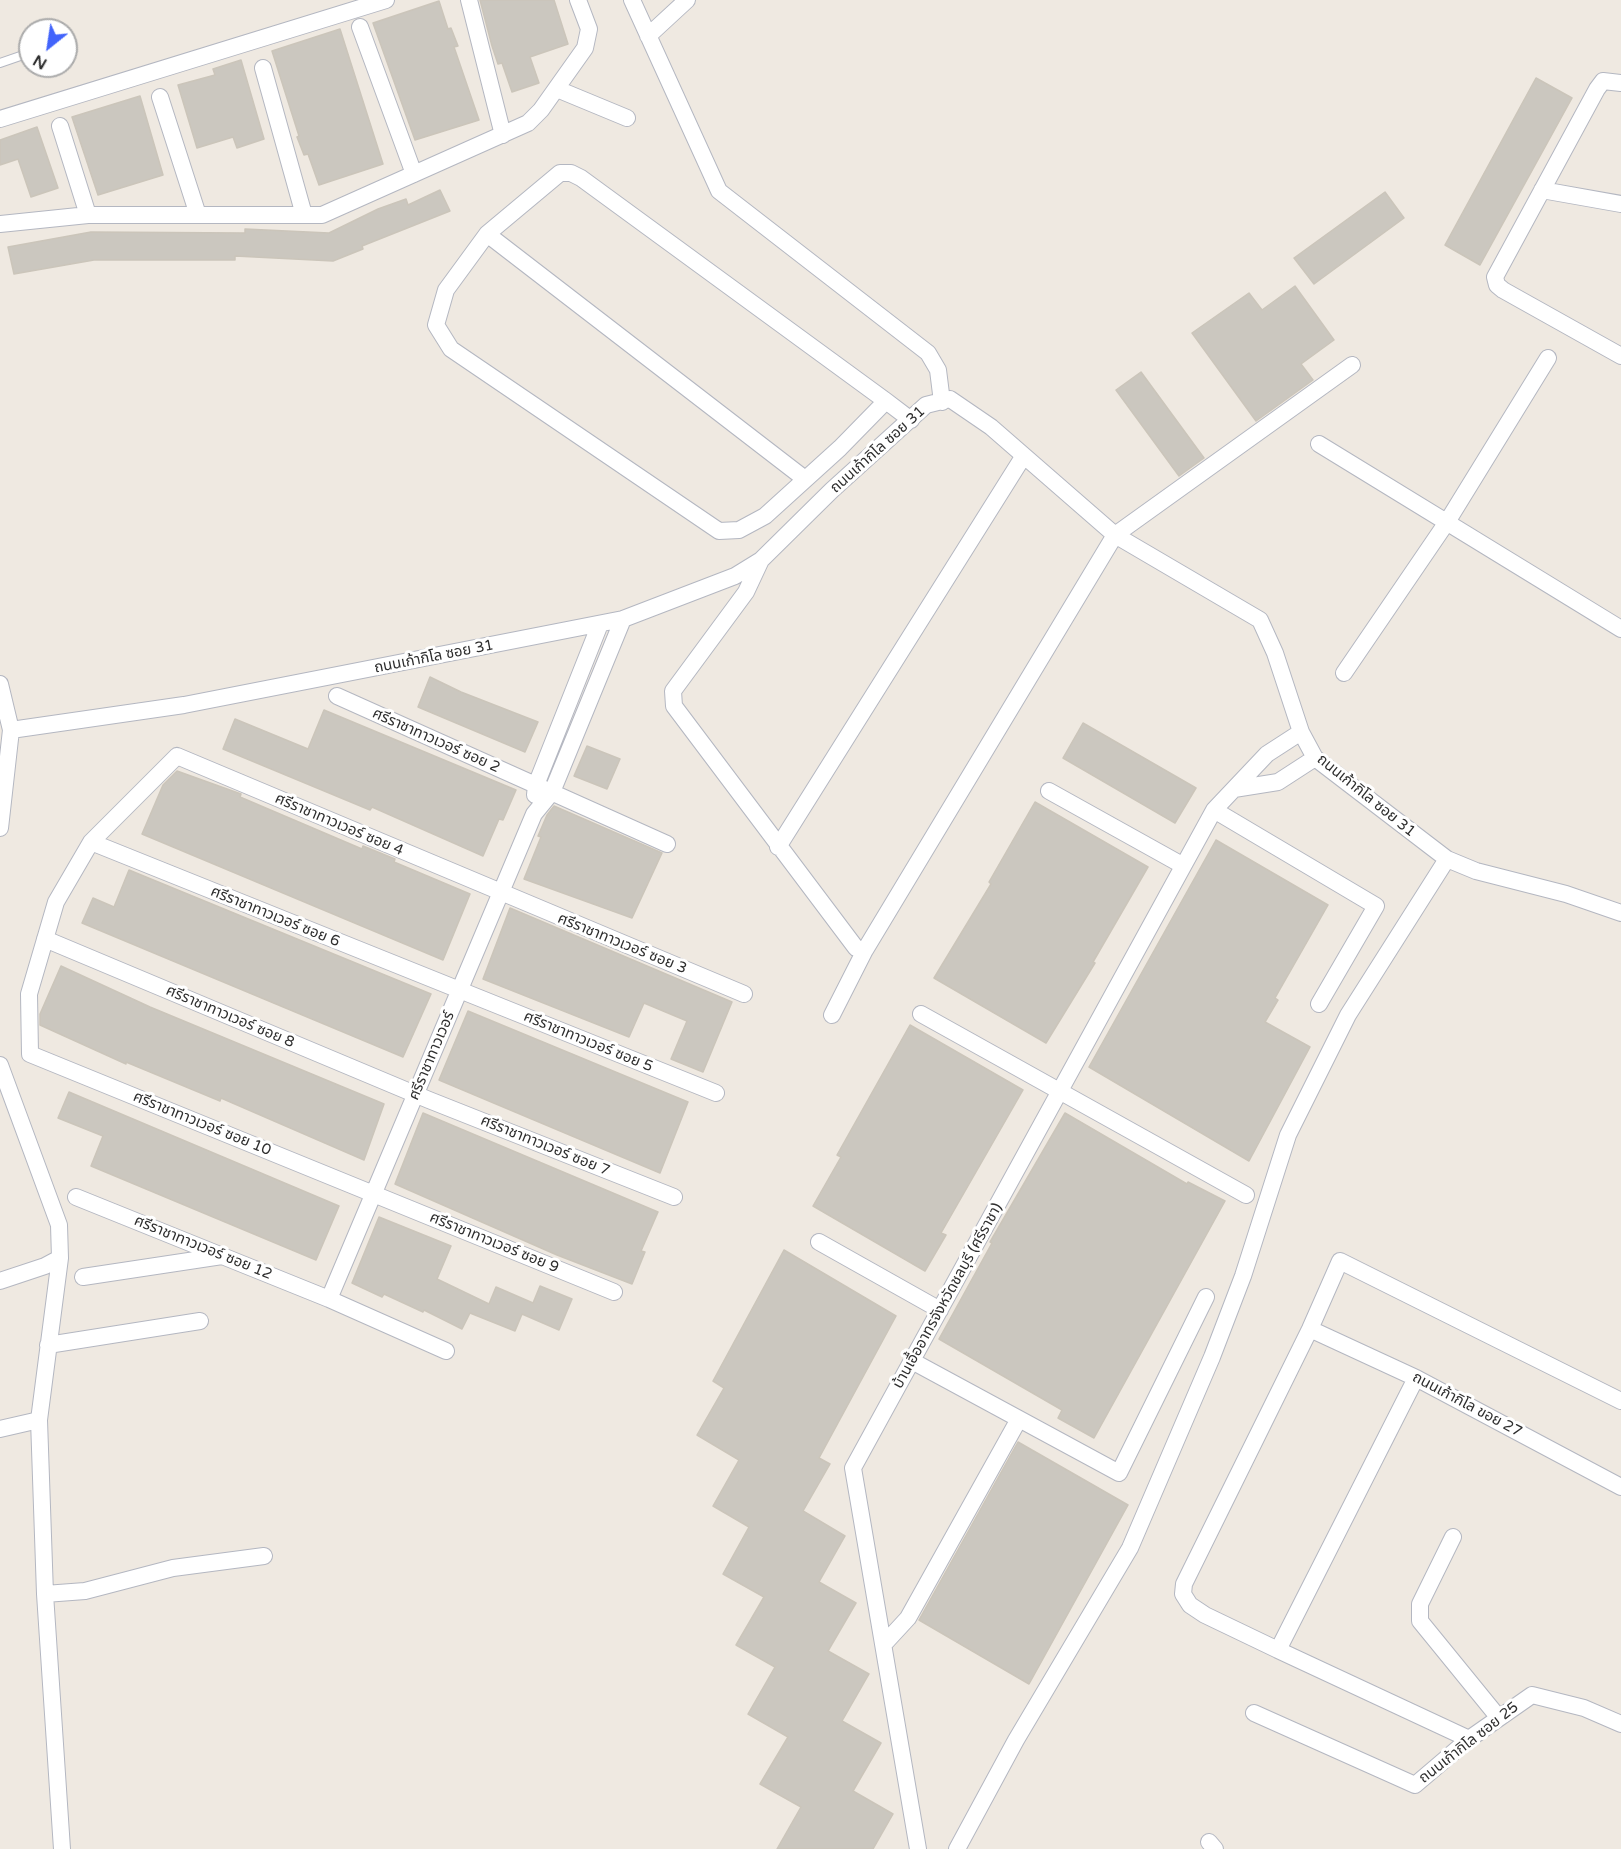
<!DOCTYPE html>
<meta charset="utf-8">
<style>
body{margin:0}
#map{position:relative;width:1621px;height:1849px;overflow:hidden;background:#efe9e1;font-family:"Varela Round",sans-serif}
canvas{display:block}
.north{position:absolute;left:18px;top:18px;width:60px;height:60px;box-sizing:border-box;background:#fff;border:2px solid #ababab;border-radius:50%;rotate:210deg;font-size:16px;font-weight:700;line-height:24px;text-align:center;color:#2e2e2e}
.north::after{content:'';display:block;margin:auto;width:21px;height:27px;background:#4264fb;clip-path:polygon(50% 0,100% 100%,50% 72%,0 100%)}
</style>
<div id="map">
<canvas width="1621" height="1849"></canvas>
<div class="north">N</div>
</div>
<script>
const ctx = document.querySelector('canvas').getContext('2d');
ctx.lineJoin = 'round';
function fill(path, color) {
  ctx.fillStyle = color;
  ctx.fill(path, 'evenodd');
}
function poly(rows) {
  const path = new Path2D();
  for (const r of rows) {
    path.moveTo(r[0], r[1]);
    for (let i = 2; i < r.length; i += 2) path.lineTo(r[i], r[i + 1]);
  }
  return path;
}
function stroke(path, color, width, dash) {
  ctx.strokeStyle = color;
  ctx.lineWidth = width;
  ctx.lineCap = dash ? 'butt' : 'round';
  ctx.setLineDash(dash || []);
  ctx.stroke(path);
}
function label(font, color, halo, rows, align = 'center') {
  ctx.font = font + ' "Varela Round","Noto Sans Thai",sans-serif';
  ctx.lineWidth = 6;
  ctx.setLineDash([]);
  ctx.textBaseline = 'middle';
  ctx.strokeStyle = halo;
  ctx.fillStyle = color;
  for (const [text, x, y, turn = 0] of rows) {
    ctx.save();
    ctx.translate(x, y);
    ctx.rotate((+turn || 0) * Math.PI / 180);
    ctx.textAlign = isNaN(turn) ? turn : align;
    if (halo) ctx.strokeText(text, 0, 0);
    ctx.fillText(text, 0, 0);
    ctx.restore();
  }
}
const building = poly([
 [480,0,554,0,568,44,530,57,539,83,512,92,502,63,498,64,492,46,480,0],
 [439,1,448,29,451,28,458,46,454,47,479,120,415,140,373,23,439,1],
 [340,29,383,164,319,185,308,154,304,155,297,137,299,136,272,51,340,29],
 [241,60,264,139,237,148,233,137,197,148,178,85,215,75,213,69,241,60],
 [1536,78,1572,98,1480,265,1445,245,1536,78],
 [140,96,163,175,98,195,72,117,140,96],
 [37,127,58,188,31,197,18,159,0,165,0,140,37,127],
 [440,190,450,211,362,246,363,249,333,261,235,256,235,260,94,260,14,274,8,247,91,232,245,233,245,229,329,233,378,209,406,199,408,205,440,190],
 [1385,192,1404,218,1314,284,1294,258,1385,192],
 [1295,286,1334,340,1301,364,1313,380,1256,421,1192,333,1249,293,1262,310,1295,286],
 [1141,372,1204,458,1179,476,1116,390,1141,372],
 [430,677,461,692,538,722,525,752,418,707,430,677],
 [324,710,516,790,503,820,499,819,483,856,372,807,370,810,223,749,235,719,308,749,324,710],
 [1083,723,1196,788,1175,823,1063,758,1083,723],
 [587,746,620,759,607,789,574,776,587,746],
 [177,771,241,794,240,797,362,849,363,846,395,859,394,862,470,894,443,960,142,834,163,785,177,771],
 [1035,802,1148,867,1093,962,1095,963,1046,1043,934,978,991,884,989,882,1035,802],
 [554,806,662,853,632,918,524,879,541,837,538,836,547,815,554,806],
 [1216,840,1328,905,1275,998,1278,1000,1265,1022,1310,1047,1249,1161,1089,1067,1216,840],
 [129,870,431,994,403,1057,82,923,93,898,114,907,129,870],
 [510,908,732,1002,703,1072,671,1059,687,1021,644,1003,629,1037,483,979,510,908],
 [61,966,150,1007,384,1104,364,1160,221,1098,220,1101,126,1062,126,1064,40,1025,40,1014,61,966],
 [468,1011,688,1102,660,1173,439,1080,468,1011],
 [910,1025,1023,1090,941,1233,946,1235,925,1271,813,1206,841,1157,837,1155,910,1025],
 [69,1092,339,1206,316,1260,91,1166,103,1136,58,1118,69,1092],
 [423,1113,658,1212,641,1251,645,1252,632,1284,557,1255,395,1184,423,1113],
 [1065,1113,1187,1184,1188,1182,1225,1201,1094,1438,1058,1418,1062,1410,939,1339,992,1243,990,1242,1065,1113],
 [379,1217,451,1246,437,1279,489,1304,496,1287,533,1303,540,1286,572,1299,559,1330,522,1314,515,1331,470,1313,462,1329,424,1310,423,1312,384,1294,382,1297,352,1283,379,1217],
 [784,1250,896,1316,819,1458,830,1464,803,1511,845,1536,819,1582,856,1603,828,1651,869,1674,842,1721,881,1743,853,1791,893,1814,873,1849,777,1849,801,1807,760,1784,788,1737,748,1714,775,1667,736,1645,764,1597,723,1574,749,1527,713,1506,739,1460,697,1435,724,1388,713,1381,784,1250],
 [1018,1442,1128,1505,1029,1684,919,1620,1018,1442]
]);
fill(building, '#cbc7bf');
stroke(building, '#cbc5ba', 1.5);
const service = poly([
 [0,63,29,53]
]);
const minor = poly([
 [469,0,503,135],
 [632,0,719,191,928,353,938,370,942,402],
 [360,27,414,174],
 [648,36,687,0],
 [263,68,304,215],
 [1621,83,1603,81,1597,89,1495,277,1497,285,1503,290,1621,356],
 [557,89,627,118],
 [160,97,198,215],
 [0,119,386,0],
 [60,126,88,215],
 [1542,190,1621,204],
 [0,224,88,215,322,215,528,123,541,110,585,48,589,29,578,0],
 [487,234,805,479],
 [886,401,840,448,765,516,739,530,719,531,451,349,436,325,446,290,487,234,560,173,571,173,581,178,886,401,911,420],
 [1319,444,1621,629],
 [761,560,746,592,673,691,674,706,856,948,865,950],
 [1344,673,1447,522,1548,358],
 [0,684,11,730,0,828],
 [337,696,667,844],
 [11,730,184,705,623,619,735,576,761,560,832,490,926,405,950,399,991,427,1115,535,1260,620,1275,653,1301,732,1315,758,1447,859,1476,871,1566,894,1621,913],
 [1234,789,1278,782,1315,758],
 [1049,791,1182,865],
 [535,795,536,785,600,624],
 [1214,810,1376,906,1319,1004],
 [91,842,716,1093],
 [778,847,1023,457],
 [45,939,429,1100,674,1197],
 [921,1014,1246,1195],
 [832,1015,865,950,1115,535,1352,365],
 [0,1065,59,1225,60,1258,39,1420,45,1594,62,1849],
 [76,1197,329,1299,446,1351],
 [819,1242,940,1310],
 [83,1277,222,1256],
 [0,1281,45,1266,60,1258],
 [614,1292,30,1054,29,994,56,902,91,842,177,756,744,994],
 [329,1299,534,814,552,792,623,619],
 [1310,1329,1416,1378,1621,1487],
 [48,1345,200,1321],
 [912,1361,1119,1473,1206,1297],
 [1416,1378,1278,1650,1469,1739],
 [0,1429,39,1420],
 [1453,1537,1420,1604,1420,1621,1499,1718],
 [45,1594,85,1591,173,1568,264,1556],
 [884,1644,908,1618,1019,1419],
 [1278,1650,1205,1615,1190,1605,1183,1594,1184,1584,1310,1329,1340,1261,1621,1401],
 [1254,1713,1415,1785,1469,1739,1532,1695,1584,1708,1621,1724],
 [1209,1842,1215,1849],
 [918,1849,853,1468,1214,810,1267,754,1301,732],
 [957,1849,1016,1740,1130,1548,1212,1357,1243,1276,1288,1135,1348,1015,1447,859]
]);
stroke(service, '#b4b7c1', 10);
stroke(minor, '#b4b7c1', 18);
stroke(service, '#fff', 8);
stroke(minor, '#fff', 16);
label('15px', '#2e2e2e', '#fff', [
 ["ถนนเก้ากิโล ซอย 31",878,450,-42],
 ["ถนนเก้ากิโล ซอย 31",434,657,-11],
 ["ศรีราชาทาวเวอร์ ซอย 2",436,741,24],
 ["ถนนเก้ากิโล ซอย 31",1366,796,39],
 ["ศรีราชาทาวเวอร์ ซอย 4",339,825,23],
 ["ศรีราชาทาวเวอร์ ซอย 6",275,917,22],
 ["ศรีราชาทาวเวอร์ ซอย 3",622,944,22],
 ["ศรีราชาทาวเวอร์ ซอย 8",230,1017,23],
 ["ศรีราชาทาวเวอร์ ซอย 5",588,1042,22],
 ["ศรีราชาทาวเวอร์",432,1056,-67],
 ["ศรีราชาทาวเวอร์ ซอย 10",202,1124,22],
 ["ศรีราชาทาวเวอร์ ซอย 7",545,1146,22],
 ["ศรีราชาทาวเวอร์ ซอย 9",494,1243,22],
 ["ศรีราชาทาวเวอร์ ซอย 12",203,1248,22],
 ["บ้านเอื้ออาทรจังหวัดชลบุรี (ศรีราชา)",948,1296,-61],
 ["ถนนเก้ากิโล ขอย 27",1467,1405,28],
 ["ถนนเก้ากิโล ซอย 25",1469,1743,-38]
]);
</script>
